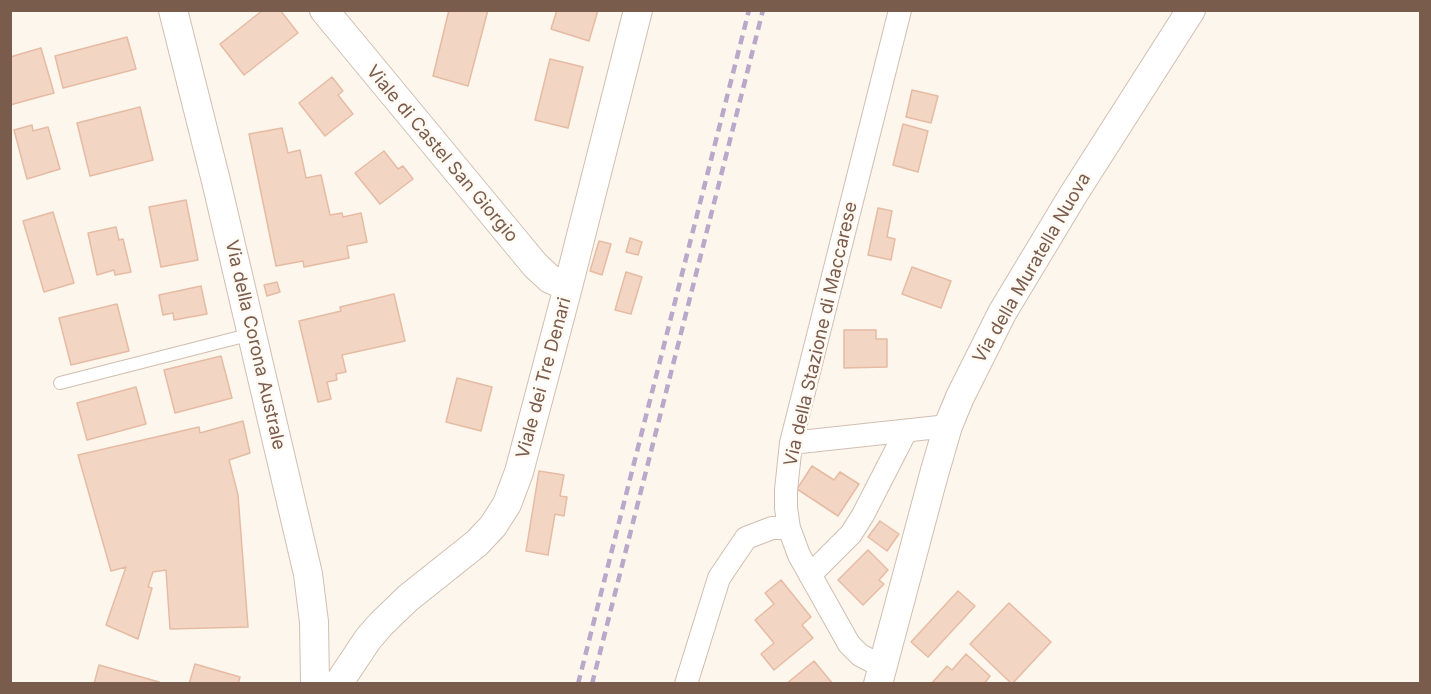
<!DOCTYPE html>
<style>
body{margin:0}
#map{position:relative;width:1431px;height:694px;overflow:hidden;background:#fdf6ec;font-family:Inter,sans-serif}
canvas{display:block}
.frame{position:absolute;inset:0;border:12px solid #7a5c4d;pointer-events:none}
</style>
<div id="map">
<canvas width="1431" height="694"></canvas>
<div class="frame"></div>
</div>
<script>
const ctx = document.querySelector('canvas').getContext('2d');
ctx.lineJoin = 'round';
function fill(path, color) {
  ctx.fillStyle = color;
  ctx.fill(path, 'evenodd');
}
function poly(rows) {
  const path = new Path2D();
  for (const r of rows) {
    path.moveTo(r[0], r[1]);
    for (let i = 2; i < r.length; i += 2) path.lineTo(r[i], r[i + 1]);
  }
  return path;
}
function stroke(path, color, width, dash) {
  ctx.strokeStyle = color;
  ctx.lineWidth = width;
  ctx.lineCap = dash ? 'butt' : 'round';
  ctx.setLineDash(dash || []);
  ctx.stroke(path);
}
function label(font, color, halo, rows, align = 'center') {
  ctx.font = font + ' Inter,sans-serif';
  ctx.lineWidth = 5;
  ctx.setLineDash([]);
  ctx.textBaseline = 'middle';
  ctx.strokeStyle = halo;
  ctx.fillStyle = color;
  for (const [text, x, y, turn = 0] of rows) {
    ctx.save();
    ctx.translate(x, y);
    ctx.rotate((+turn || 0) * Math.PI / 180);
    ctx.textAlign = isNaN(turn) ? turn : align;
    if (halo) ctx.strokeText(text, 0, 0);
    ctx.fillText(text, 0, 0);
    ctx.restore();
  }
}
const building = poly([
 [263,10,280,10,298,33,244,75,220,44,263,10],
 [449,10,488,10,468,86,433,76,449,10],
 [557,10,598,10,589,41,551,29,557,10],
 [127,37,136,69,63,88,55,56,127,37],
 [41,48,54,93,10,105,10,57,41,48],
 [550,59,583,67,568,128,535,120,550,59],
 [332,77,343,91,338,95,353,114,325,136,299,103,332,77],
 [912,90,938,96,931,123,906,117,912,90],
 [140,107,153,160,90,176,77,123,140,107],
 [903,124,928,131,918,172,893,165,903,124],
 [32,125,33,131,48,127,60,169,27,179,14,130,32,125],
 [282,128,288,153,300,150,306,178,321,175,330,215,342,213,343,217,361,213,367,242,347,246,349,258,304,267,303,261,276,266,249,134,282,128],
 [384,151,398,169,403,166,413,179,380,204,355,173,384,151],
 [186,200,198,260,161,267,149,207,186,200],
 [878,208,892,211,887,237,895,239,891,260,868,255,878,208],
 [53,212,74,283,44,292,23,221,53,212],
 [116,227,119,240,123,239,131,272,115,275,114,270,97,275,88,233,116,227],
 [630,238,642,242,638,255,626,252,630,238],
 [599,241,611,244,602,275,590,271,599,241],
 [912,267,951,281,941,308,902,294,912,267],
 [626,272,642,277,631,314,615,310,626,272],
 [277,282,280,292,267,296,264,285,277,282],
 [201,286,207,314,174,320,173,313,163,315,159,295,201,286],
 [394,294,405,341,342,355,346,372,336,374,337,380,327,382,331,399,318,402,299,321,341,311,340,307,394,294],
 [117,304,129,351,71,365,59,318,117,304],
 [844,330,876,330,876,339,887,339,887,367,844,368,844,330],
 [221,356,232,398,175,413,164,370,221,356],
 [457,378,492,387,481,431,446,422,457,378],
 [136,387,146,424,87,440,77,403,136,387],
 [243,421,250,453,229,460,238,495,248,627,170,629,166,570,153,572,148,587,152,588,138,639,106,625,126,567,111,571,78,455,199,427,200,433,243,421],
 [812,466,834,480,840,472,859,484,838,516,797,489,812,466],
 [539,471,564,475,560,496,567,497,564,516,555,514,548,555,526,551,539,471],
 [880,521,899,534,887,551,868,537,880,521],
 [868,550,888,570,879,580,884,584,863,605,838,580,868,550],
 [781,580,811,617,802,625,813,638,774,670,761,654,774,643,755,620,774,604,765,593,781,580],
 [958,591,975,606,928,657,911,642,958,591],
 [1009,603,1051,642,1012,684,970,644,1009,603],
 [966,654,990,676,984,684,931,684,947,666,952,670,966,654],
 [814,661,833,684,786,684,814,661],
 [195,664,240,677,238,684,189,684,195,664],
 [99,665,159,682,158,684,94,684,99,665]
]);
fill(building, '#f3d5c3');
stroke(building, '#e6bba3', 1.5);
const service = poly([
 [60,383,252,334]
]);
const minor = poly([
 [791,443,948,426],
 [810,575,851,534,863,515,906,431],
 [881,666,860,655,849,644,799,555,789,528,786,508,786,490,791,443,900,10],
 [686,684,719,578,746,538,772,528,789,528]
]);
const tertiary = poly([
 [173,10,216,181,308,574,314,622,315,684],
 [324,10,535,265,550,279,568,287],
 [338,684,368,639,381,624,408,598,477,543,493,526,507,504,519,472,568,287,638,10],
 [878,684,934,474,948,426,960,397,1002,313,1073,195,1191,10]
]);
stroke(service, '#d1beb0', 14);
stroke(minor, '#d1beb0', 24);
stroke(tertiary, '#d1beb0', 30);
stroke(service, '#fff', 12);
stroke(minor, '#fff', 22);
stroke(tertiary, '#fff', 28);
stroke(poly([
 [578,684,749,10],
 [592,684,763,10]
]), '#b9a8c9', 4.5, [9, 6]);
label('18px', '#7a5c4d', '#fffaf3', [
 ["Viale di Castel San Giorgio",442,154,50],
 ["Via della Muratella Nuova",1032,268,-60],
 ["Via della Stazione di Maccarese",821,334,-77],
 ["Via della Corona Australe",255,345,77],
 ["Viale dei Tre Denari",544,378,-75]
]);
</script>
